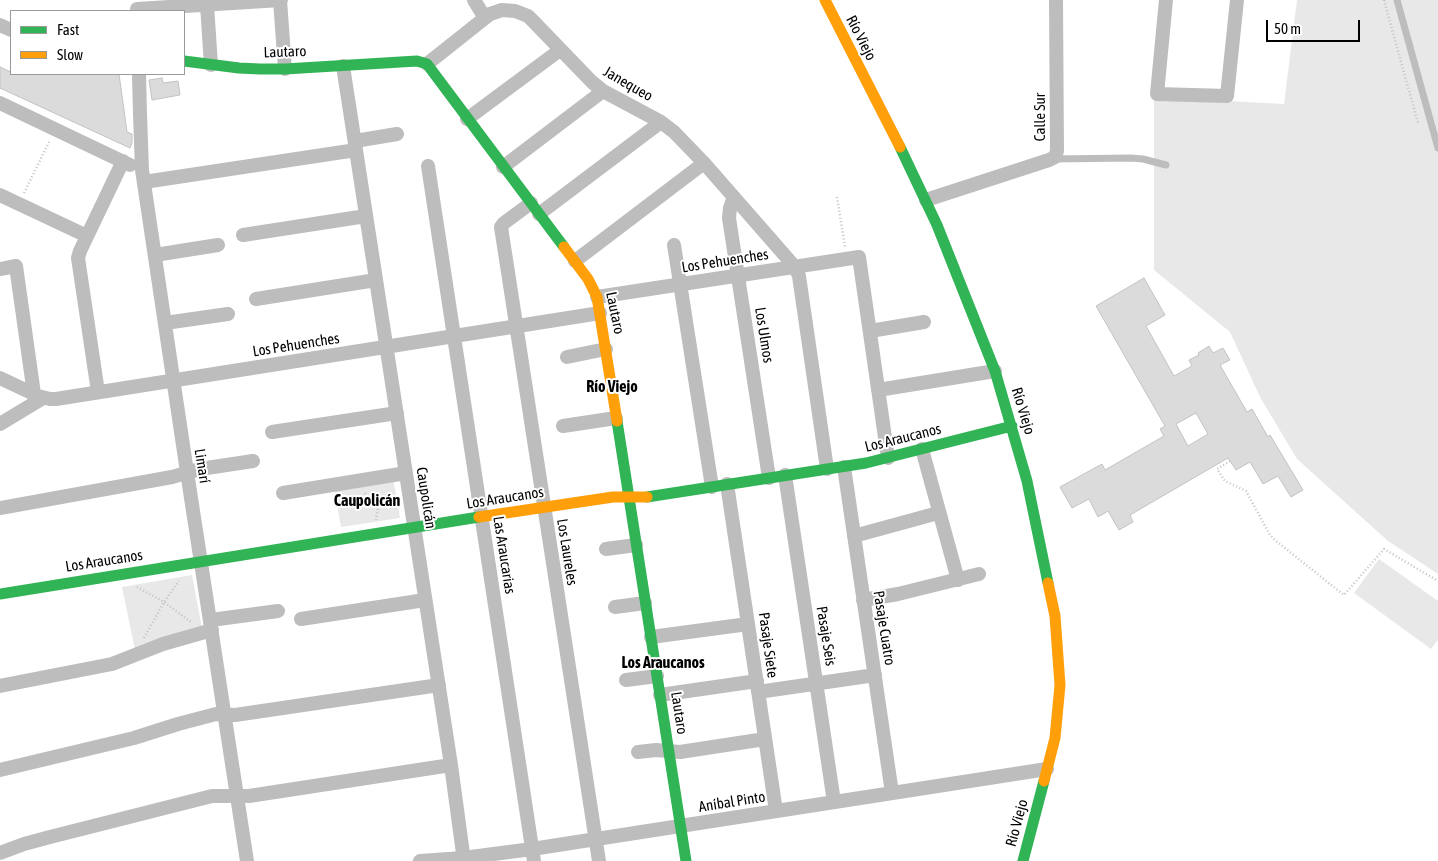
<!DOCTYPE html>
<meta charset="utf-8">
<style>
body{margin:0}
#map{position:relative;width:1438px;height:861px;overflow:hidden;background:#fff;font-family:"Asap Condensed",sans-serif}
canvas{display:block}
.legend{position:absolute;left:10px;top:10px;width:175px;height:65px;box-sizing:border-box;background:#fff;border:1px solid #999;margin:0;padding:6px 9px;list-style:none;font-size:15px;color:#000}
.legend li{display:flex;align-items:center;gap:10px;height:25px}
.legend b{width:25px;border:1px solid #999}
.scale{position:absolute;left:1266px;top:20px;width:94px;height:22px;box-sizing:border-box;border:2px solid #000;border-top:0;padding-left:6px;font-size:15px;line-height:18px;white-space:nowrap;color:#000;-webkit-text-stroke:4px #fff;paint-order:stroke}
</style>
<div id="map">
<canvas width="1438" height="861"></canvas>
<ul class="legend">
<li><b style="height:6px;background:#30b455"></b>Fast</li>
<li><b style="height:6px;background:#ff9f0a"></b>Slow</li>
</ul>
<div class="scale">50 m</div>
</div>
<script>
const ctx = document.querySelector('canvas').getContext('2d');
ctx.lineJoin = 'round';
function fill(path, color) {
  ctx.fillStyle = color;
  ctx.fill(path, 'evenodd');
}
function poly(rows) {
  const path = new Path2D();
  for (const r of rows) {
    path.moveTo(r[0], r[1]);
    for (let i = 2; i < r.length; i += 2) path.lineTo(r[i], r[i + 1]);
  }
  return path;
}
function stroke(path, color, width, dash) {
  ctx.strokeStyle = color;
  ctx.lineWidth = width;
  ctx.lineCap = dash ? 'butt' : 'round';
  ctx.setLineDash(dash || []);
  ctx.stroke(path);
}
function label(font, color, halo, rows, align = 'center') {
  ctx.font = font + ' "Asap Condensed",sans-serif';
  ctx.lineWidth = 4;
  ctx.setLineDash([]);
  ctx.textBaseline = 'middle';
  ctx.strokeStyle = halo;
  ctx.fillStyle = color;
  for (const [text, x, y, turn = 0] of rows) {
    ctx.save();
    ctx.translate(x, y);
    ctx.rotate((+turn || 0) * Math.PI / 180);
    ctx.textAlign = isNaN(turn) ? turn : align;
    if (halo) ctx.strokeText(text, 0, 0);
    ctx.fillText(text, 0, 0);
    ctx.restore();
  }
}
fill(poly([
 [1297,0,1438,0,1438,574,1388,541,1297,459,1260,397,1230,332,1154,270,1154,97,1284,104],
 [393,478,400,518,341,527,334,487],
 [1379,559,1438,601,1438,640,1431,649,1354,593],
 [192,575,202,628,135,650,122,587]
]), '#e8e8e8');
const building = poly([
 [0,67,11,72,11,74,119,74,127,132,132,134,132,143,130,148,0,88,0,67],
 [162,78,163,83,178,81,180,95,152,100,149,80,162,78],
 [1144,278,1165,315,1146,326,1174,376,1192,366,1189,360,1199,355,1198,353,1209,346,1213,353,1223,348,1230,360,1220,365,1247,412,1252,409,1268,437,1270,435,1303,490,1291,497,1278,476,1263,484,1250,462,1236,470,1228,458,1130,515,1133,522,1119,530,1108,511,1098,517,1089,499,1072,508,1060,487,1102,464,1105,470,1164,436,1160,429,1165,426,1096,306,1144,278],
 [1196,413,1208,434,1188,446,1176,424,1196,413]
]);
fill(building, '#dbdbdb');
stroke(building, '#c3c3c3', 1);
stroke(poly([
 [1384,0,1418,123],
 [24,193,50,140],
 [837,197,845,247],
 [1230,461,1217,469,1225,481,1246,491,1270,535,1276,541,1344,595,1384,549,1438,581],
 [365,493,378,507,376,520],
 [378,507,399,503],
 [137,587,164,602,191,622],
 [144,638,164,602,179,581]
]), '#c2c2c2', 2.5, [1, 2.5]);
stroke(poly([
 [1397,0,1438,148],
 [1053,159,1131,158,1143,159,1166,165]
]), '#bdbdbd', 7);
stroke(poly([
 [280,0,285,69],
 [474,0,485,18],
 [1166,0,1157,94,1227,96,1237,0],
 [207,5,211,65],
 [137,9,281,0],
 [0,25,11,30],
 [427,64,490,14,502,10,515,11,528,16,534,22,592,82,603,91,661,122,674,132,704,163,795,267,799,276,827,469],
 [343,66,451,765,464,861],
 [139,74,140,114,142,170,187,472,247,861],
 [0,103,130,165],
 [467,119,560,50],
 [355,141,397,134],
 [428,166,534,861],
 [503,167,603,91],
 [144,182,356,150],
 [0,195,87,236],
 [734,197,730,208,729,218,769,478],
 [926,200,1049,160,1055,157,1057,151,1056,0],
 [531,203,504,223,501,227,599,861],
 [539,214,661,122],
 [243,235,366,216],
 [674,245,712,487],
 [155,255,218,245],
 [575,261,704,163],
 [0,269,16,266,34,394],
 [597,297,859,257,888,458],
 [256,299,376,280],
 [165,323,228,314],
 [870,331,924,322],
 [567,357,606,349],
 [0,378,38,396,50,399,56,399,600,313],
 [878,390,995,371],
 [98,392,78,258,80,251,123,161],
 [0,424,43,398],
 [563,426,616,418],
 [272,432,397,413],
 [922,449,958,580],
 [844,467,892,793],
 [785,475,834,802],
 [727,484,776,811],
 [283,493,406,473],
 [0,508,172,477,200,469,253,461],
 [854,536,938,513],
 [606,549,636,545],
 [863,600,898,594,979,574],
 [615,607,645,603],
 [301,619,425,600],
 [211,620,278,611],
 [651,637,748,624],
 [626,680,657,676],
 [0,686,112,664,163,644,212,630],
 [758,692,875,675],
 [660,695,757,681],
 [638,752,656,750,680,752,765,739],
 [0,770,134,738,178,724,216,714,235,715,439,685],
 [0,853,24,844,50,837,212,796,249,796,451,765],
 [420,861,463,858,532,849,1047,769]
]), '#bdbdbd', 14);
stroke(poly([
 [184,61,239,68,260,69,285,69,417,61,427,64,564,247],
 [900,147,937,225,995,371,1027,481,1048,583],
 [617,421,686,861],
 [647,497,866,463,1012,426],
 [0,594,479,517],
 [1023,861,1044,781]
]), '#30b455', 11);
stroke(poly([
 [825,0,900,147],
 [564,247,588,279,597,297,617,421],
 [479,517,613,497,647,497],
 [1044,781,1055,738,1060,685,1055,616,1048,583]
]), '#ff9f0a', 11);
label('15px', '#000', '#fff', [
 ["Río Viejo",861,38,63],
 ["Lautaro",285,52,-2],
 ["Janequeo",628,84,30],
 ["Calle Sur",1040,117,-90],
 ["Los Pehuenches",725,261,-9],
 ["Lautaro",615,313,78],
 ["Los Ulmos",764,335,81],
 ["Los Pehuenches",296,345,-9],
 ["Río Viejo",1023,411,73],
 ["Los Araucanos",903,438,-14],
 ["Limarí",202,466,81],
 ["Caupolicán",426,498,81],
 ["Los Araucanos",505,498,-9],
 ["Los Laureles",567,552,81],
 ["Las Araucarias",504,555,81],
 ["Los Araucanos",104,561,-9],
 ["Pasaje Cuatro",884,628,81],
 ["Pasaje Seis",826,636,81],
 ["Pasaje Siete",768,645,82],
 ["Lautaro",679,713,81],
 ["Aníbal Pinto",732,802,-9],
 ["Río Viejo",1017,823,-75]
]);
label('bold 16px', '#000', '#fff', [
 ["Río Viejo",612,387],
 ["Caupolicán",367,501],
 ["Los Araucanos",663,663]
]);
</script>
